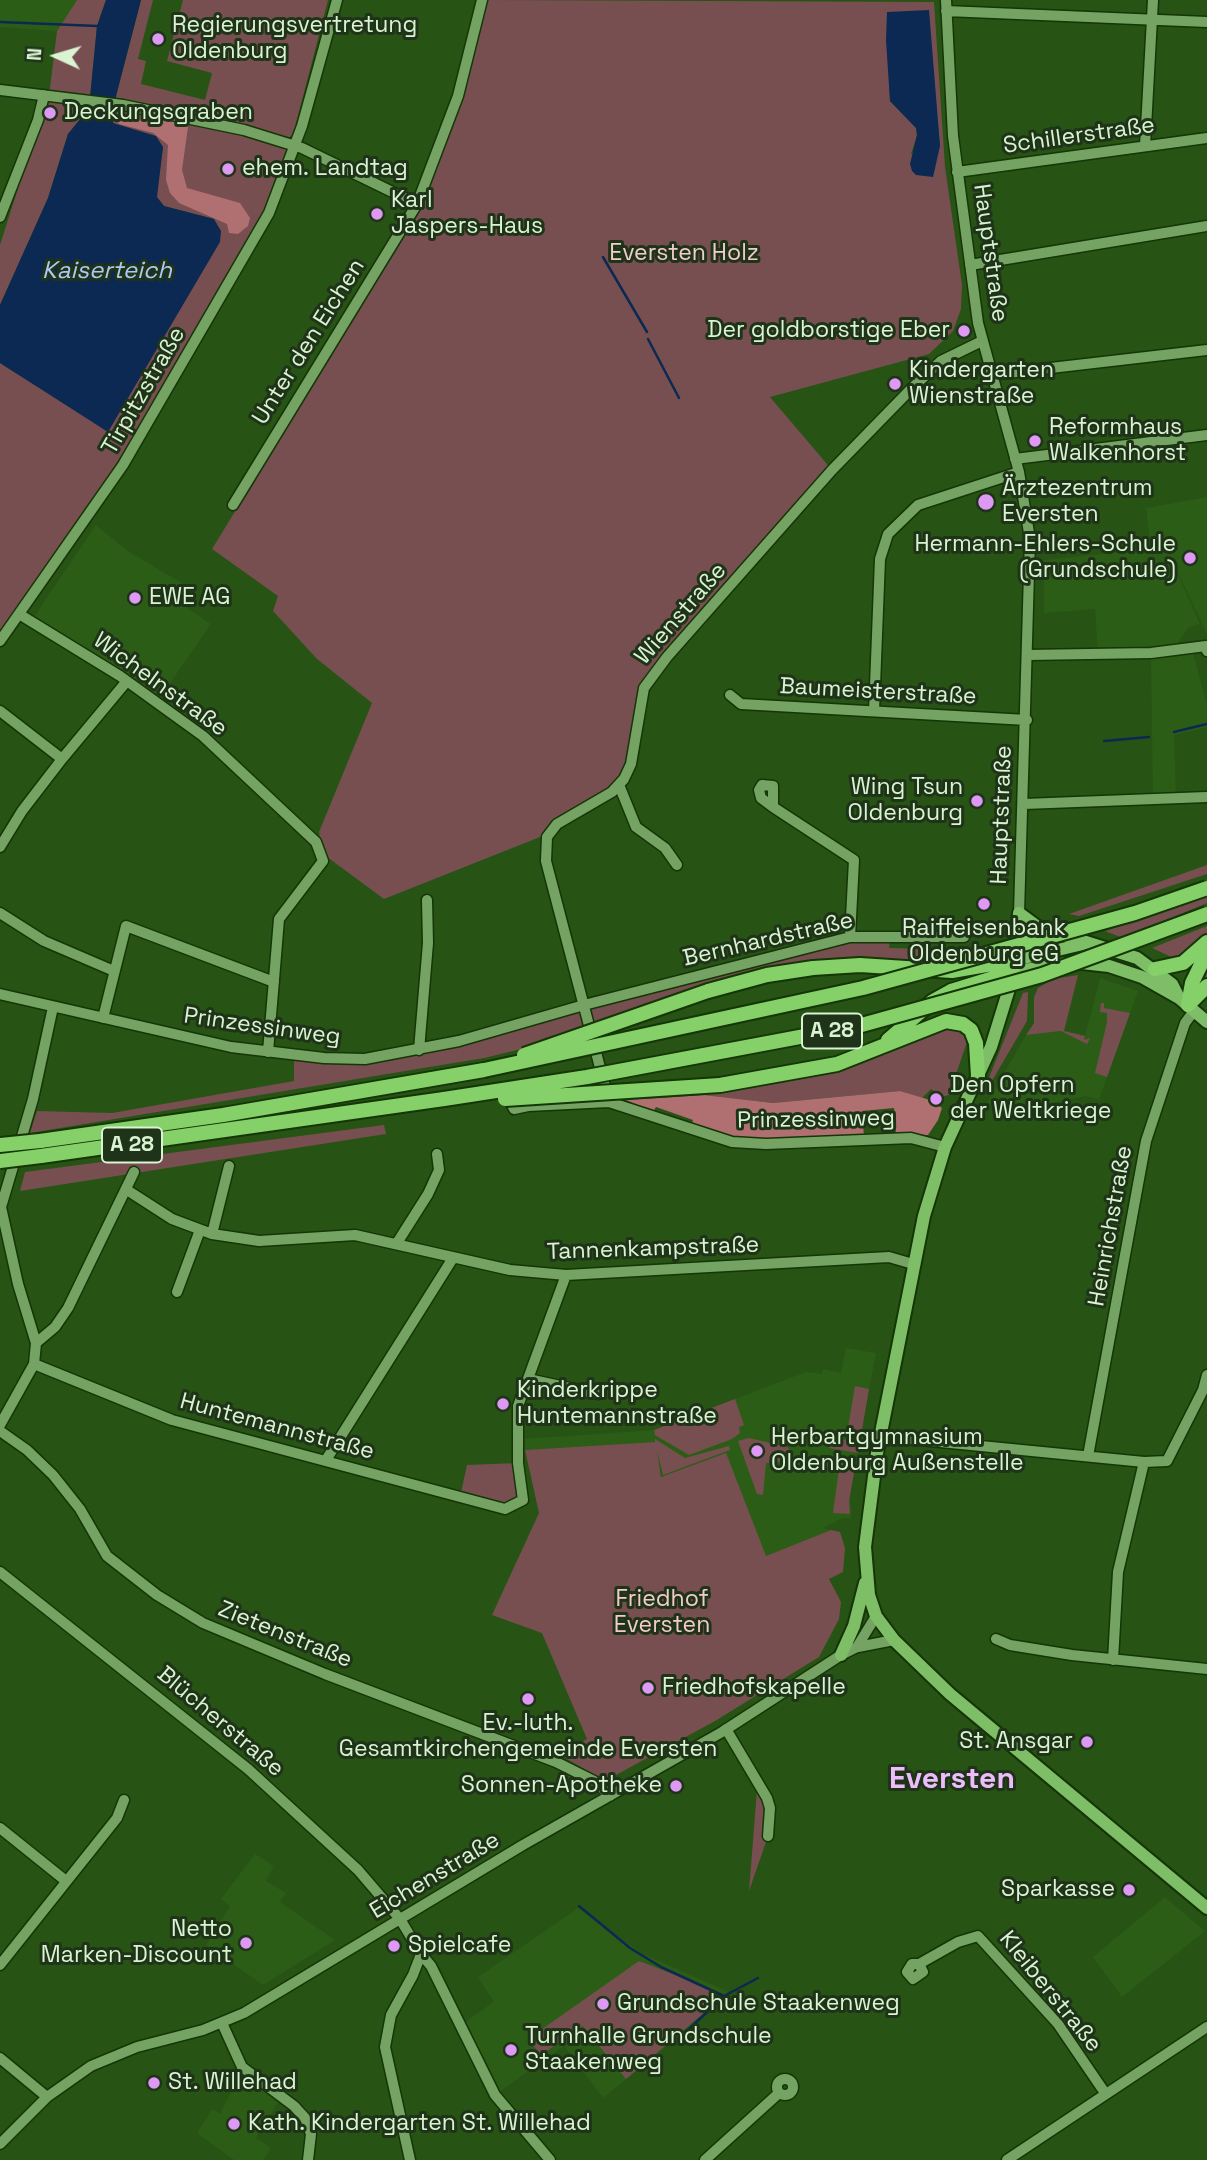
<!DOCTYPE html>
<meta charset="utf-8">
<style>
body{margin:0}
#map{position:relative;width:1207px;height:2160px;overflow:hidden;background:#275315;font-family:"Space Grotesk",sans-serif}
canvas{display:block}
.north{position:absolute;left:21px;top:21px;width:70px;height:70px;-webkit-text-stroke:5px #1f3319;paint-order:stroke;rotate:274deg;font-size:19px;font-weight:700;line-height:28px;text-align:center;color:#daf3d2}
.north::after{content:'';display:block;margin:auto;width:24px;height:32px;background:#daf3d2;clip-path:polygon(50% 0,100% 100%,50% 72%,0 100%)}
</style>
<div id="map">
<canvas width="1207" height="2160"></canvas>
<div class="north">N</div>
</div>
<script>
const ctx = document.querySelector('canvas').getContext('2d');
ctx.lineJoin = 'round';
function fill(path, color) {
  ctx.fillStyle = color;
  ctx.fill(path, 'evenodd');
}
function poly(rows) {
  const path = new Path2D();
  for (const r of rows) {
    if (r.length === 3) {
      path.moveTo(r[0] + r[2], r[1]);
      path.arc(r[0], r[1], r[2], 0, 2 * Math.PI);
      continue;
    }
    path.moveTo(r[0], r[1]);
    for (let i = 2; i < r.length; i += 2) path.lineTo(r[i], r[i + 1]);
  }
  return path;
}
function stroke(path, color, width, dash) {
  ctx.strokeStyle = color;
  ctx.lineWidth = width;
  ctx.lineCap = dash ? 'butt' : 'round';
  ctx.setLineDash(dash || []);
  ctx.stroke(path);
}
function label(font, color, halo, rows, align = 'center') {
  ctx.font = font + ' "Space Grotesk",sans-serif';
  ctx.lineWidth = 6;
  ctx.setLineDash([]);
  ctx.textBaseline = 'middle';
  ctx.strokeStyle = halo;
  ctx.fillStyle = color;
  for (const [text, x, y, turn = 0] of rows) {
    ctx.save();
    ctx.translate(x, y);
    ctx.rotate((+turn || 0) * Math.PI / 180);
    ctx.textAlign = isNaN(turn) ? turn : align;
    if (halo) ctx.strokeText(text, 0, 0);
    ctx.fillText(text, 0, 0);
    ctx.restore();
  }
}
fill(poly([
 [0,0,77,0,57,31,0,27],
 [1207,497,1207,634,1165,545,1200,624,1188,628,1172,651,1192,649,1207,705,1207,727,1174,735,1176,797,1153,798,1151,653,1098,656,1095,609,1044,613,1044,560,1151,549,1146,508],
 [96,525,128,551,190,588,181,604,211,624,157,702,31,621],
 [1100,978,1138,991,1099,1100,1086,1096,1022,1109,987,1103,1026,1035,1061,1031,1085,1036],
 [846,1348,876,1353,850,1490,851,1519,843,1518,823,1528,831,1530,766,1556,662,1478,655,1442,525,1450,524,1439,654,1430,806,1372,822,1374,823,1369,841,1373],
 [255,1854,274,1866,266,1881,286,1893,280,1902,335,1940,263,1985,206,1945,230,1906,221,1899],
 [1165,1897,1205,1931,1122,1997,1093,1957],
 [578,1908,641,1953,731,1993,603,2098,564,2046,495,2095,459,2026,494,2002,478,1977],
 [243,2069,281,2098,256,2138,271,2148,263,2160,234,2160,197,2133,212,2109,220,2114]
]), '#2c5d17');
fill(poly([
 [77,0,106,0,97,26,89,108,68,134,48,198,0,305,0,245,50,88,57,31],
 [141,0,153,0,138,59,146,61,141,84,205,100,212,73,167,61,183,0,328,0,293,135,287,138,203,115,203,119,296,146,283,183,123,465,0,637,0,363,108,431,214,219,164,206,156,197,163,147,113,123,116,96],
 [488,0,934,2,945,167,962,285,961,309,953,331,929,354,770,397,832,470,650,678,624,779,540,837,384,899,323,854,319,832,372,703,317,659,273,611,278,596,212,549,423,205,453,126],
 [887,12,895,12,932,66,940,146,911,154,917,135,916,128,890,101],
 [1207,865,1207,874,1079,916,1069,914],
 [1207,896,1207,903,1123,938,1105,931],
 [1207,926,1207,986,1178,960,1152,948],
 [890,935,889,948,934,949,933,968,813,968,575,1036,484,1058,30,1133,37,1111,112,1113,294,1081,294,1055,324,1058,400,1053,801,949],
 [1078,975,1064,1031,1085,1036,1084,1040,1090,1038,1087,1044,1061,1031,1026,1035,1034,1023,1034,997,1038,988,1053,979],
 [1028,992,1027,1021,989,1086,986,1085,1023,993],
 [1101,1003,1104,1003,1104,1008,1130,1013,1107,1077,1095,1073,1107,1022,1107,1013,1100,1012],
 [958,1027,969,1036,949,1095,941,1097,931,1089,921,1099,900,1091,773,1103,704,1095,812,1075,935,1028],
 [384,1125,386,1134,20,1191,25,1172],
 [855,1386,869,1389,858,1453,829,1448,830,1438,846,1440],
 [735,1399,744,1425,739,1427,740,1433,732,1439,689,1455,655,1435,654,1430],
 [749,1438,787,1447,792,1453,787,1461,766,1463,763,1495,757,1494,738,1441],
 [655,1439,685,1458,729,1446,730,1450,663,1475,657,1451,661,1477,726,1453,766,1556,831,1530,840,1532,845,1548,843,1572,829,1579,841,1602,839,1619,819,1657,715,1721,605,1781,560,1755,587,1739,542,1633,492,1615,539,1513,525,1450,655,1442],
 [827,1456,856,1462,849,1501,850,1514,833,1513,839,1469,825,1467],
 [518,1463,523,1500,514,1505,460,1497,467,1465],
 [722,1732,767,1798,768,1836,749,1891,757,1790],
 [639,1961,712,1989,712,2006,626,2079,583,2026,541,2055,528,2039]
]), '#784f50');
fill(poly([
 [122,108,174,116,188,127,182,170,187,188,240,203,250,218,248,226,238,234,229,233,227,224,179,203,170,193,166,180,168,145,153,133,119,124,114,116,116,111],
 [900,1091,940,1103,939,1106,942,1108,938,1120,928,1135,896,1134,894,1108,862,1111,864,1136,732,1140,691,1126,693,1120,656,1107,653,1112,626,1100,704,1095,773,1103]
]), '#b06f71');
fill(poly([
 [106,0,141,0,116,96,113,123,156,136,163,147,157,197,164,206,214,219,221,231,220,242,108,432,0,363,0,305,48,198,68,134,89,108,97,26],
 [929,10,940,146,933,177,916,175,912,171,910,164,917,135,916,128,890,101,886,40,887,12]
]), '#0b2952');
stroke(poly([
 [0,22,97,26],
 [603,257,647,332],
 [648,339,679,398],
 [1174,732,1207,724],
 [1104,741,1149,737],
 [579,1906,630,1948,661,1967,724,1996],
 [688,2030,724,1996,758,1978]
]), '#0b2952', 2.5);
const minor = poly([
 [946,0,953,136,978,323,1019,472,1030,539,1019,913],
 [946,11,1207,22],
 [0,90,123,105,244,130,302,148,417,204],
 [1145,146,1153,0],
 [957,172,1207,138],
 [0,217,38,120,44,95],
 [970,265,1207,226],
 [990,375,1207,350],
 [1015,459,1207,435],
 [233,505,417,204,458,96,482,0],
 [19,614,120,676,203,736,316,842,323,861,279,919,268,1052],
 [0,641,123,465,269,213,302,126,337,0],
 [1028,655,1151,653,1206,646,1207,651],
 [730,695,741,704,1027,720],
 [0,711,62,759],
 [874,711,880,559,888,534,918,505,1019,472],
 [619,785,636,827,665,848,677,865],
 [1024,804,1207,797],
 [773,807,773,786,762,785,759,790,761,798,773,807,854,860,850,937],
 [0,847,22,811,62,759,127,681],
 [0,913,44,941,114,971],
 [0,994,231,1047,324,1058,365,1059,459,1041,584,1005,850,937,964,937],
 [103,1018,126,926,274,982],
 [419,1050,428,943,427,900],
 [609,1102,546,861,547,837,557,824,612,792,624,779,631,764,644,688,667,657,832,470,911,389,941,361,982,341],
 [528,1106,514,1109,510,1101,516,1096,528,1106,609,1102,732,1142,766,1144,911,1138,945,1147],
 [127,1190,172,1219,212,1234,259,1241,355,1235,510,1270,566,1275,889,1257,913,1264],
 [212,1234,229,1166],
 [397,1243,428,1194,439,1170,437,1154],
 [177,1292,200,1230],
 [36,1343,55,1327,68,1308,134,1172],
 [34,1364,172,1420,505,1509,523,1500,518,1463,518,1406,566,1275],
 [528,1379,598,1394],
 [0,1425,34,1364,36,1343,18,1284,1,1207,33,1099,53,1007],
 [0,1431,27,1450,53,1475,80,1509,107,1556,157,1595,203,1623,325,1674,556,1762,596,1782,610,1796],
 [879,1436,1144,1462,1167,1461,1203,1390,1207,1375],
 [1088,1456,1146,1141,1185,1023,1194,1011],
 [326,1460,453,1258],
 [0,1572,248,1769,358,1870,400,1919,421,1954,413,1975,391,2015,385,2047,410,2160],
 [996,1639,1010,1645,1072,1655,1207,1669],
 [858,1647,894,1640],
 [1113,1660,1118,1572,1144,1462],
 [726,1729,767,1798,770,1808,768,1836],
 [0,1828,66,1881],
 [421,1954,431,1966,495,2095,550,2160],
 [919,1964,923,1972,913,1979,907,1972,912,1964,919,1964,958,1942,978,1936,1058,2024,1105,2093],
 [0,1965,117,1818,124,1800],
 [222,2023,242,2067,294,2106,305,2118,311,2134,308,2160],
 [0,2058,47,2097],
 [785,2087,8],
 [0,2144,47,2097,91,2066,137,2047,203,2030,244,2013,523,1845,722,1732,841,1655,857,1647,876,1616],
 [705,2160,779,2093],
 [1007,2160,1207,2027]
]);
const major = poly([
 [1019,913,1038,927,1137,958,1172,984,1179,998],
 [1015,954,1019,913],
 [1015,960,1083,944],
 [1013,972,1073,962,1109,966,1142,977,1179,998,1207,1022],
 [1013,976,991,1047,945,1147,924,1216,877,1453,865,1547,869,1595,876,1616,894,1640,950,1694,1207,1908],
 [841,1655,854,1626,865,1583]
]);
const highway = poly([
 [1155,969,1183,963,1207,942],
 [708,991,767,975,813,968,860,965,952,971,1015,960],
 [1188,1005,1192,983,1207,952],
 [1188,1005,1207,986],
 [888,1040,933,1001,951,991,1013,972],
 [720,1085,837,1064,946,1021,963,1024,971,1030,976,1043,978,1076],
 [40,1141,223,1115,484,1070],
 [41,1156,444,1099]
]);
stroke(minor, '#153606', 13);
stroke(major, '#153606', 16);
stroke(highway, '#153606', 18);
stroke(minor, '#74a364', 10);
stroke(major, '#7ebe67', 12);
stroke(highway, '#85d069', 14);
const highwayBridge = poly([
 [524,1055,708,991],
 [484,1070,863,988,1135,913,1207,888],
 [444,1099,587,1077,858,1026,1042,975,1207,914],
 [505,1099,720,1085],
 [0,1145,40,1141],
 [0,1161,41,1156]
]);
stroke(highwayBridge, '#153606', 18, []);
stroke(highwayBridge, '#85d069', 14);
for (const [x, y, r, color] of [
 [158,39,7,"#dd99f3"],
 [50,113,7,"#dd99f3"],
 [228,169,7,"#dd99f3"],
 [377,214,7,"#dd99f3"],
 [964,331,7,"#dd99f3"],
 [895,384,7,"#dd99f3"],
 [1035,441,7,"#dd99f3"],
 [986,502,9,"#dd99f3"],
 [1190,558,7,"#dd99f3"],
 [135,598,7,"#dd99f3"],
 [977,801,7,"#dd99f3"],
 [984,904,7,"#dd99f3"],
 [936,1099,7,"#dd99f3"],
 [503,1404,7,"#dd99f3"],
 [757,1451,7,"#dd99f3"],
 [648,1688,7,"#dd99f3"],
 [528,1699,7,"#dd99f3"],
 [1087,1742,7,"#dd99f3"],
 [676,1786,7,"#dd99f3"],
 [1129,1890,7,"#dd99f3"],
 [246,1943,7,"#dd99f3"],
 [394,1946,7,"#dd99f3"],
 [603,2004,7,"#dd99f3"],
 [511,2050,7,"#dd99f3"],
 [154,2083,7,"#dd99f3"],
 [234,2124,7,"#dd99f3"]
]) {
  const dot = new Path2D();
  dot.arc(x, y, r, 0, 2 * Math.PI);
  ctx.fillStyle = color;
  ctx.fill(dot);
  stroke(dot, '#1f3319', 2.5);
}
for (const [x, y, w] of [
 [832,1031,60],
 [132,1145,60]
]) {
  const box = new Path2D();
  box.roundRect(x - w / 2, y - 17.5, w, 35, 5);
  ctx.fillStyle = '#1f3319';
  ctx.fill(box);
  stroke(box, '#daf3d2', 2);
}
label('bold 21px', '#daf3d2', null, [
 ["A 28",832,1031],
 ["A 28",132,1145]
]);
label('23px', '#daf3d2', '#1f3319', [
 ["Regierungsvertretung",172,26],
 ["Oldenburg",172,52],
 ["Deckungsgraben",64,113],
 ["ehem. Landtag",242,169],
 ["Karl",391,201],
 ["Jaspers-Haus",391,227],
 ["Der goldborstige Eber",950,331,"right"],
 ["Kindergarten",909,371],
 ["Wienstraße",909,397],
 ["Reformhaus",1049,428],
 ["Walkenhorst",1049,454],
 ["Ärztezentrum",1002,489],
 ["Eversten",1002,515],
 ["Hermann-Ehlers-Schule",1176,545,"right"],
 ["(Grundschule)",1176,571,"right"],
 ["EWE AG",149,598],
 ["Wing Tsun",963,788,"right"],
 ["Oldenburg",963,814,"right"],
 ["Raiffeisenbank",984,929,"center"],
 ["Oldenburg eG",984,955,"center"],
 ["Den Opfern",950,1086],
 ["der Weltkriege",950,1112],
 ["Kinderkrippe",517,1391],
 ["Huntemannstraße",517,1417],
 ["Herbartgymnasium",771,1438],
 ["Oldenburg Außenstelle",771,1464],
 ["Friedhofskapelle",662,1688],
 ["Ev.-luth.",528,1724,"center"],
 ["Gesamtkirchengemeinde Eversten",528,1750,"center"],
 ["St. Ansgar",1073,1742,"right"],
 ["Sonnen-Apotheke",662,1786,"right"],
 ["Sparkasse",1115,1890,"right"],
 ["Netto",232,1930,"right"],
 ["Marken-Discount",232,1956,"right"],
 ["Spielcafe",408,1946],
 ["Grundschule Staakenweg",617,2004],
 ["Turnhalle Grundschule",525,2037],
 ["Staakenweg",525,2063],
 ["St. Willehad",168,2083],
 ["Kath. Kindergarten St. Willehad",248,2124]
], 'left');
label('23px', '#daf3d2', '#1f3319', [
 ["Schillerstraße",1079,136,-8],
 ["Hauptstraße",990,253,82],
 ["Unter den Eichen",309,342,-58],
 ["Tirpitzstraße",144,391,-60],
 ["Wienstraße",681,614,-49],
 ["Wichelnstraße",160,685,36],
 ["Baumeisterstraße",878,692,3],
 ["Hauptstraße",1002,815,-88],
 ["Bernhardstraße",768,940,-13],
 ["Prinzessinweg",262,1027,8],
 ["Prinzessinweg",816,1120,-1],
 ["Heinrichstraße",1111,1226,-80],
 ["Tannenkampstraße",653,1249,-2],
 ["Huntemannstraße",277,1427,15],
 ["Zietenstraße",285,1635,22],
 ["Blücherstraße",220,1722,40],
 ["Eichenstraße",435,1876,-31],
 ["Kleiberstraße",1050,1992,51]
]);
label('23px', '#f2cbcb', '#1f3319', [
 ["Eversten Holz",684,254],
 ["Friedhof",662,1600],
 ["Eversten",662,1626]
]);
label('italic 24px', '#acc9f4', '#1f3319', [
 ["Kaiserteich",107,271]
]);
label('bold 30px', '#ecbcfb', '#1f3319', [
 ["Eversten",952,1780]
]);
</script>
